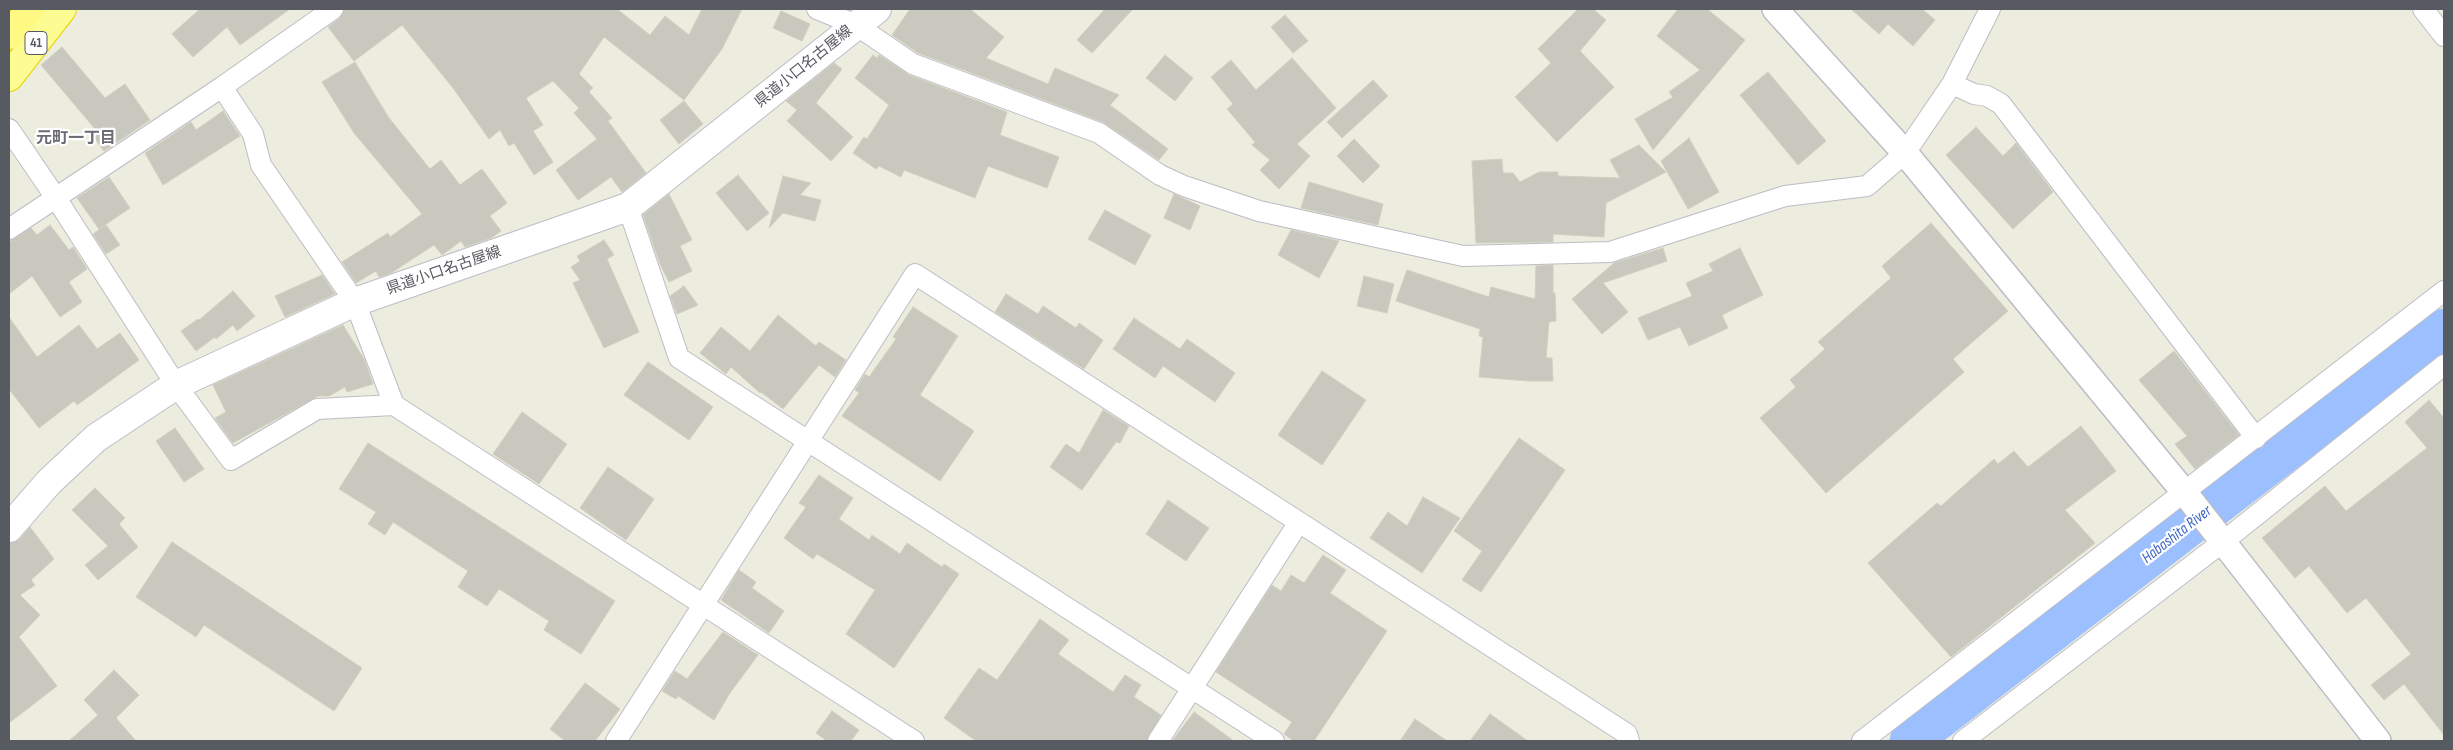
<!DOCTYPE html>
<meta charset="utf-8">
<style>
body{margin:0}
#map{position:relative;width:2453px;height:750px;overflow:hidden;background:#ececdf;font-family:"Sofia Sans Condensed",sans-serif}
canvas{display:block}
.frame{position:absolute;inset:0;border:10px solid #585a61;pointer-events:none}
</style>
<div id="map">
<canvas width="2453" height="750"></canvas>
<div class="frame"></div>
</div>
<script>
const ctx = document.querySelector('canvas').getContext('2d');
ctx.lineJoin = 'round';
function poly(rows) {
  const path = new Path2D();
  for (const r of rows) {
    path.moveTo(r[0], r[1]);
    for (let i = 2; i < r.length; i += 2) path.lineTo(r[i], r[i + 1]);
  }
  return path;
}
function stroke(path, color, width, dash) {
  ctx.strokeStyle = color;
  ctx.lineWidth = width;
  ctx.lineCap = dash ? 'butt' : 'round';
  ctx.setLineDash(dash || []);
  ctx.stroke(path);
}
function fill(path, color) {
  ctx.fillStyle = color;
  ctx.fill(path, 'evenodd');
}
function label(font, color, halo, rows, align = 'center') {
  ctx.font = font + ' "Sofia Sans Condensed","Noto Sans JP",sans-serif';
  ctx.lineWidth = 4.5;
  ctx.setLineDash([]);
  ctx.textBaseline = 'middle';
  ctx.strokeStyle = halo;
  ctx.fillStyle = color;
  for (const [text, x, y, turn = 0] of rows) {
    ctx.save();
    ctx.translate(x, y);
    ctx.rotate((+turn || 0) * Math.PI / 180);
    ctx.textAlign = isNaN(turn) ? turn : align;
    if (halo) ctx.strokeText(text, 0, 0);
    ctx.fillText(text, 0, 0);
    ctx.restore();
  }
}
stroke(poly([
 [1910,741,2444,329]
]), '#9cc0ff', 41);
const building = poly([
 [200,9,290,9,240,45,227,27,193,57,172,34,200,9],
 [345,9,617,9,650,35,665,16,689,35,702,9,742,9,722,49,684,100,604,37,579,74,593,88,589,92,612,118,608,121,646,173,622,192,611,177,578,200,556,170,597,139,574,113,579,108,553,81,526,98,543,125,533,131,553,162,534,175,514,143,509,146,500,130,489,139,453,88,402,25,354,61,328,27,340,18,345,9],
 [910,9,970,9,1004,37,986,58,1048,84,1055,68,1119,95,1110,105,1168,149,1159,160,1103,122,918,53,892,35,910,9],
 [1105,9,1133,9,1092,53,1077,40,1105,9],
 [1578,9,1593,9,1606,20,1580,51,1614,87,1557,142,1515,97,1551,63,1538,49,1578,9],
 [1678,9,1707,9,1745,40,1653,150,1635,119,1673,97,1669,92,1700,70,1657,36,1678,9],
 [1851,9,1922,9,1935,20,1913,46,1888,24,1879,34,1851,9],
 [781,11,810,24,802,41,773,28,781,11],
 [1285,15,1308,41,1293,53,1271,27,1285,15],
 [62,47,105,98,125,84,150,120,104,151,91,133,96,130,41,65,62,47],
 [873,55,877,58,879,55,909,75,1007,112,1000,135,1059,157,1047,188,988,166,975,198,904,170,901,177,879,166,876,169,853,153,864,137,867,139,889,105,855,78,873,55],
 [1165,55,1193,78,1175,101,1146,78,1165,55],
 [1292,58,1336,108,1297,144,1310,156,1279,189,1260,170,1270,160,1252,145,1255,142,1227,109,1233,104,1211,77,1231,60,1256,90,1292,58],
 [355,62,389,118,430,169,441,160,460,185,482,169,507,203,490,216,501,231,491,238,465,247,461,241,442,255,434,245,391,273,379,277,376,271,356,283,342,262,388,233,390,237,422,214,354,133,322,82,355,62],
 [834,63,842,69,816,103,853,137,831,161,787,121,797,110,786,101,834,63],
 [1768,72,1826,141,1798,165,1740,95,1768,72],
 [1373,80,1388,96,1342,138,1327,122,1373,80],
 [684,101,703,124,679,144,660,120,684,101],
 [223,111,240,136,163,185,145,153,191,122,196,130,223,111],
 [1976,127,2003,156,2016,143,2053,192,2013,229,1946,155,1976,127],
 [1689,138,1719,192,1688,209,1661,161,1689,138],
 [1354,139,1380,166,1363,183,1337,156,1354,139],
 [1639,145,1666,172,1606,203,1604,237,1553,234,1553,242,1476,243,1472,161,1502,159,1503,173,1513,173,1520,182,1539,172,1558,172,1558,176,1620,178,1610,160,1639,145],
 [738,175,769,213,747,231,716,193,738,175],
 [783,176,811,183,800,195,821,200,815,221,783,213,769,228,783,176],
 [109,177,130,208,99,229,77,198,109,177],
 [1309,182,1383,204,1378,225,1301,208,1309,182],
 [669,194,692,240,680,246,692,271,669,282,660,264,643,215,669,194],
 [1174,194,1200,206,1190,230,1164,218,1174,194],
 [1105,210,1151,235,1135,265,1088,239,1105,210],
 [1931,223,2008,311,1953,359,1964,372,1826,493,1760,418,1796,387,1790,380,1825,349,1818,342,1891,278,1882,266,1931,223],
 [50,225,69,250,73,247,87,269,69,282,82,302,60,317,32,276,9,294,9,242,31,228,37,235,50,225],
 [106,225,120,245,106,254,93,234,106,225],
 [1291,230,1339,241,1319,278,1278,255,1291,230],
 [604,240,614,255,607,259,639,332,604,348,573,283,580,280,571,267,580,261,577,256,604,240],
 [1663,248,1667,261,1603,283,1628,312,1602,334,1572,299,1614,263,1663,248],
 [1740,248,1763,295,1722,315,1728,328,1689,346,1680,327,1648,340,1638,318,1692,296,1686,283,1713,271,1709,264,1740,248],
 [1553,265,1553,293,1555,293,1556,321,1549,322,1546,358,1552,358,1553,381,1528,381,1479,377,1483,337,1479,336,1480,329,1396,301,1407,270,1489,297,1491,287,1535,299,1536,266,1553,265],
 [322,275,335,294,285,317,275,296,322,275],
 [1364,276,1394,284,1387,313,1357,306,1364,276],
 [684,286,698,305,677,314,670,296,684,286],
 [233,291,255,316,237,331,233,325,216,339,215,337,196,351,181,331,198,319,199,320,233,291],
 [1006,294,1038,314,1043,306,1076,328,1079,323,1103,340,1084,369,995,312,1006,294],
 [913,307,958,336,920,395,974,431,940,481,842,416,859,393,855,390,865,374,869,377,896,339,893,337,913,307],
 [778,315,816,346,819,342,846,360,835,377,819,365,783,409,761,392,760,393,731,367,726,374,700,353,721,327,750,351,778,315],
 [9,317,37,357,79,325,97,349,120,333,139,360,77,405,74,401,39,428,9,389,9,317],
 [1134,318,1180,349,1187,339,1235,373,1215,402,1163,366,1155,378,1113,349,1134,318],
 [343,325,364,359,373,384,347,392,345,387,329,396,318,396,233,443,215,418,226,412,213,385,343,325],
 [2174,351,2239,435,2195,469,2175,444,2187,436,2139,380,2174,351],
 [648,362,713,407,689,440,624,395,648,362],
 [1322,371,1366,400,1322,465,1278,435,1322,371],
 [2429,400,2444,418,2444,735,2404,684,2384,700,2371,685,2411,654,2366,598,2347,613,2309,566,2295,578,2262,538,2325,486,2346,511,2427,448,2405,422,2429,400],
 [1103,410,1129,426,1120,443,1116,442,1082,490,1050,467,1066,444,1079,453,1103,410],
 [522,412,567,444,539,484,493,454,522,412],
 [2081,426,2116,471,2065,510,2095,543,1951,657,1868,563,1937,503,1941,506,1994,459,1998,464,2014,451,2028,467,2081,426],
 [175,428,204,469,184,482,156,441,175,428],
 [1519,438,1565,470,1481,592,1462,580,1482,551,1454,531,1519,438],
 [368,443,615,601,581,654,544,630,549,621,499,589,487,606,458,587,468,571,393,522,385,535,368,524,376,512,339,489,368,443],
 [608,467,654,499,626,540,580,508,608,467],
 [819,475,853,498,839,519,869,540,872,535,900,554,907,543,942,567,944,564,959,574,894,668,846,634,875,590,817,554,813,559,784,538,806,507,799,503,819,475],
 [95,488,125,518,119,524,138,547,98,580,85,565,108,546,72,510,95,488],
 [1423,497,1460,518,1422,573,1370,538,1388,512,1407,526,1423,497],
 [1168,500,1209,528,1186,561,1146,534,1168,500],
 [30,527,54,559,31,580,35,585,20,595,40,615,19,637,57,686,9,723,9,543,20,539,30,527],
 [172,542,362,668,334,711,204,625,196,637,136,597,172,542],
 [1323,555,1346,570,1330,593,1387,631,1314,741,1294,741,1284,734,1292,722,1216,672,1272,585,1281,591,1291,575,1304,583,1323,555],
 [739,570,756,582,752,588,784,611,769,633,721,600,739,570],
 [1040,619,1069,640,1058,654,1113,692,1125,675,1141,685,1134,697,1161,715,1146,741,976,741,944,718,979,668,997,680,1040,619],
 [723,632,758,655,730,693,714,720,678,696,676,699,662,691,675,671,687,679,723,632],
 [114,670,139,695,116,718,136,741,69,741,98,715,84,700,114,670],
 [585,683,620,709,595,741,565,741,550,729,585,683],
 [832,711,859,730,851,741,827,741,816,733,832,711],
 [1194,712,1234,741,1172,741,1194,712],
 [1490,714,1528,741,1470,741,1490,714],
 [1415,719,1447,741,1400,741,1415,719]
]);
fill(building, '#c9c8be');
stroke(building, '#d1cfbe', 1);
const minor = poly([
 [817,9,856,25,913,64,1099,133,1160,175,1184,186,1259,211,1463,256,1610,252,1785,196,1867,186,1905,153,1952,84,1990,9],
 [2423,9,2444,36],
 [1952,84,1974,94,1987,96,2001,104,2256,438],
 [222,87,253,134,261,165,355,302,394,405,914,741],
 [9,129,56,198,176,385,231,460,317,409,394,405],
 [628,207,679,358,1274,741],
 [9,229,222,87,333,9],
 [616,741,915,274,1627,734,1629,741],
 [1158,741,1299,522],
 [1862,741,2444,291],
 [1963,741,2224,541,2444,365]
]);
const tertiary = poly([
 [1775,9,1905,153,2185,493,2378,741]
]);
const secondary = poly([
 [9,528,49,482,96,438,176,385,355,302,628,207,877,9]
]);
const trunk = poly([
 [9,77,62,9]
]);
const motorway = poly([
 [9,35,30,9]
]);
stroke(minor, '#bcbdc4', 22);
stroke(tertiary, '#bcbdc4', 28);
stroke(secondary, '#bcbec6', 30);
stroke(trunk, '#ebd100', 30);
stroke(motorway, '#ebd100', 30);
stroke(minor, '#fff', 20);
stroke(tertiary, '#fff', 25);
stroke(secondary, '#fff', 28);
stroke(trunk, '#fdfc92', 28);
stroke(motorway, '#fff883', 28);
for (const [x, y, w] of [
 [36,43,22]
]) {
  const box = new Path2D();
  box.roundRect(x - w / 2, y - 11.5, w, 23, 4);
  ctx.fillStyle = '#fff';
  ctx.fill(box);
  stroke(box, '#585a61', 1);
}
label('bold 14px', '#585a61', null, [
 ["41",36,43]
]);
label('15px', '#585a61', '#fff', [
 ["県道小口名古屋線",804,67,-39],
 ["県道小口名古屋線",444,271,-19]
]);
label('bold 16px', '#696c73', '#fff', [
 ["元町一丁目",76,139]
]);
label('italic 16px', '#3b63c6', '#fff', [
 ["Habashita River",2177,535,-38]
]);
</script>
